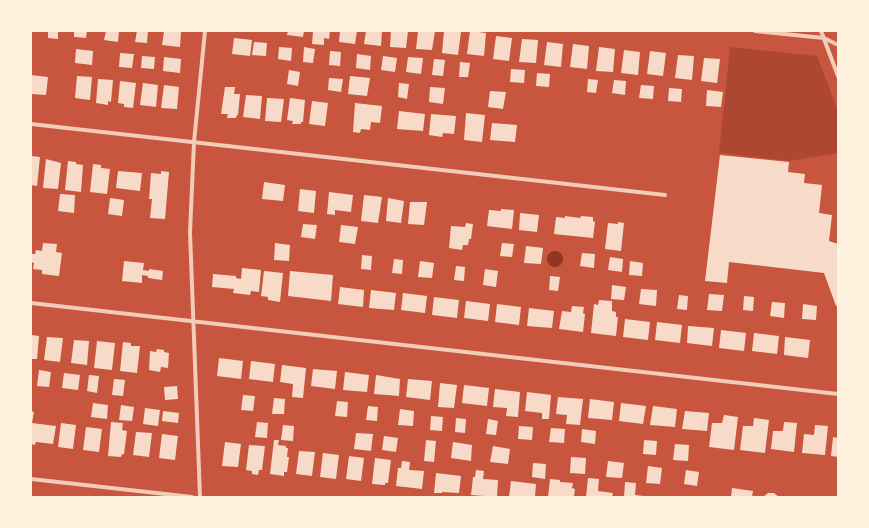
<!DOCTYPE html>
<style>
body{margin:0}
#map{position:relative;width:869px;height:528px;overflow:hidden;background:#c8553d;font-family:Inter,sans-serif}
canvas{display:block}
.frame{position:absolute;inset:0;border:32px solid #fff3e0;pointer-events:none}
</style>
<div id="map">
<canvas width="869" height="528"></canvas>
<div class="frame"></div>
</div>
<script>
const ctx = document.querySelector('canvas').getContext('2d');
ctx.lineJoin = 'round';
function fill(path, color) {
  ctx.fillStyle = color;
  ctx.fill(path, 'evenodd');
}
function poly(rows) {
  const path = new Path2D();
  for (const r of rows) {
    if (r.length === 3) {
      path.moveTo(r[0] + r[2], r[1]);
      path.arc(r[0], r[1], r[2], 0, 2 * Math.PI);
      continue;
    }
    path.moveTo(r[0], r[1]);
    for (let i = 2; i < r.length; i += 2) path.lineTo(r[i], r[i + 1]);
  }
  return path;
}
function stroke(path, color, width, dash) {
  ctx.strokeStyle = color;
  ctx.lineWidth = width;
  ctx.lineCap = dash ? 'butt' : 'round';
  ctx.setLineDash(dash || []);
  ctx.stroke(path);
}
fill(poly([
 [730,47,817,56,838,111,838,153,790,161,719,153]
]), '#ae4732');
fill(poly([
 [555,259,8]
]), '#8f3625');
fill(poly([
 [48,31,58,31,58,39,48,38],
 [74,31,87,31,86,38,74,37],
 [106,31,119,31,118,42,104,40],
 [137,31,148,31,147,43,135,42],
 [164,31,181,32,180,47,162,45],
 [288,31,304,31,303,37,287,35],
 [313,31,330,31,329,39,324,38,324,45,312,44],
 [340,31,357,31,355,44,339,42],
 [366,31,382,31,381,46,364,44],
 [391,31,408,31,406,48,390,47],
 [418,31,435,31,432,50,416,49],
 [444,31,461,32,458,55,442,53],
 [470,31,486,33,484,56,467,54],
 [496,36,512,38,509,61,493,59],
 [234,38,252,40,250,56,232,54],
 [522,39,538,40,536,63,519,62],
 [254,42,267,43,266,56,252,55],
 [547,42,563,44,561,67,544,65],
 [573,44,589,46,587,69,570,67],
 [279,47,292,48,291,61,278,59],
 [304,47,315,49,313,63,303,62],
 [599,47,615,49,613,72,596,71],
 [76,49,93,51,92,65,75,63],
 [624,50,640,52,638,75,621,73],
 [330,51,341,52,340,66,329,65],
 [650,51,666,53,663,76,647,74],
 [120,53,134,54,132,68,119,67],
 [357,54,371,56,370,70,356,68],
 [678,55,694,56,692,80,675,78],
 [142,56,155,57,154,69,141,68],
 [383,56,397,58,395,72,381,70],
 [164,57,181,59,180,73,163,71],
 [408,57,423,58,421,74,406,72],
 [704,58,720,59,717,83,701,81],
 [434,59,445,60,443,76,432,75],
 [460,62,470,63,468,77,459,77],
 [511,69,525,70,524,83,510,82],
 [289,70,300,72,298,86,287,84],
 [537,73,550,74,549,87,536,86],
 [31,75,48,77,46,95,31,94],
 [77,76,92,77,90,100,75,98],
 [350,76,370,78,367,96,348,94],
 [329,78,343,79,341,92,328,90],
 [98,79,113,80,111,102,108,101,108,105,96,103],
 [588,79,598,80,596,93,587,92],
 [614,80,626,81,625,95,612,93],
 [120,81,136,83,133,108,124,107,124,104,118,103],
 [143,83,158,85,156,107,140,105],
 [399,83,409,84,407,99,398,97],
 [164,85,179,87,177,109,161,108],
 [641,85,654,86,653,99,639,98],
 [225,87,235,87,234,94,240,94,238,115,237,115,236,118,227,118,228,114,221,114],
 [430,87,445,88,443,104,429,102],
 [669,88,682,89,681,102,668,101],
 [707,90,723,92,721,107,706,106],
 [490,91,506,92,503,109,488,107],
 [246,95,262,96,260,119,243,117],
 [267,98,284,99,281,122,265,121],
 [290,98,305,100,303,122,301,122,301,124,292,124,293,121,287,120],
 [312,101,328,103,325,126,309,124],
 [355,103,382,106,380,123,371,122,370,130,361,129,360,133,353,132],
 [399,111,425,114,423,131,397,129],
 [466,113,485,115,482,142,464,140],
 [431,114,456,116,454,134,443,133,442,137,429,135],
 [492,123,517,125,515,142,490,140],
 [720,155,789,162,788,172,805,174,804,183,822,185,819,213,832,215,829,241,838,244,838,305,836,306,824,273,729,262,727,283,705,281],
 [31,156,40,157,37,186,31,185],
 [46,159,61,163,58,189,43,188],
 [68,161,76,162,76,164,83,165,81,192,65,190],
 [93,164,101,165,101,168,110,169,107,194,90,192],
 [118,171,142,173,140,191,116,188],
 [161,171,169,172,165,219,150,218,152,199,149,199,151,173,161,174],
 [264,182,285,185,283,201,262,199],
 [300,189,316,191,314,213,298,211],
 [329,192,353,195,351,212,335,210,335,215,327,214],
 [60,194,75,195,74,213,58,211],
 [364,195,382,197,378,223,361,221],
 [110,198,124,200,122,216,108,214],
 [388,198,404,201,401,223,386,221],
 [410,202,427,202,424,225,408,224],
 [501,209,514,210,512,229,487,226,489,210,501,211],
 [520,213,539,215,537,232,519,230],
 [565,216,580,218,581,216,593,217,593,221,595,222,593,238,554,234,556,217,565,218],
 [618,222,624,223,621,251,605,249,608,223,618,224],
 [466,223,473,224,471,239,469,239,468,245,463,245,462,250,449,248,451,226,465,227],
 [303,224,317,225,315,239,301,237],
 [341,225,358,227,355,244,339,242],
 [43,243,57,244,56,252,62,253,59,276,42,274,42,270,33,269,34,263,31,262,31,254,35,254,36,250,42,251],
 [275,243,290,245,289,261,274,260],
 [502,243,514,244,512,257,500,256],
 [526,246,543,248,541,264,524,263],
 [582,253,595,254,594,268,580,266],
 [362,255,372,256,371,270,361,269],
 [610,257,623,259,622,272,608,270],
 [394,259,403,260,402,274,392,273],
 [124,261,144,263,143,270,149,271,149,269,163,271,162,280,148,278,148,276,142,275,142,283,122,281],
 [420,261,434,263,432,278,418,277],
 [630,261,643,263,642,276,629,275],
 [456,266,465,267,464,281,454,280],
 [242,268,261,270,259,292,251,291,250,295,233,293,234,289,212,287,213,274,236,276,236,278,241,279],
 [485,269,498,271,496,287,483,285],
 [264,271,283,273,280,302,268,300,268,297,261,296],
 [290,271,333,275,331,301,288,296],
 [550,276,560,277,558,291,549,290],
 [612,285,626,287,624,300,611,299],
 [340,287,364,290,363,307,338,304],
 [641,289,657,290,656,306,639,304],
 [371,290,396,293,394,310,369,308],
 [403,293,427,296,425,313,401,310],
 [709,294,724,295,722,311,707,310],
 [679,295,688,296,687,310,677,309],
 [744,296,754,297,753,311,743,310],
 [434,297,459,300,457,318,432,315],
 [599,300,612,301,612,311,616,312,616,317,618,317,616,336,591,333,594,304,598,305],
 [466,301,490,304,488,321,464,318],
 [772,302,785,303,784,318,770,316],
 [497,304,521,307,519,325,495,322],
 [803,304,817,306,816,320,802,319],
 [572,306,584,307,583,313,585,314,583,332,559,329,562,311,571,312],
 [529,308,554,311,552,328,527,326],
 [625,319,650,322,648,340,623,337],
 [657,322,682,325,680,343,655,340],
 [688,326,714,328,712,346,687,343],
 [721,330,746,333,744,351,719,348],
 [754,333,779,336,777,354,752,351],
 [31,335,39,336,37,359,31,359],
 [47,337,63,338,60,362,44,360],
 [785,337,810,340,808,358,784,355],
 [74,340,89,341,87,365,71,363],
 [97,341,115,343,112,370,94,368],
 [123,342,131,343,131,346,140,346,137,373,120,371],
 [157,349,164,350,164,352,169,353,168,368,161,367,160,372,149,370,150,351,156,352],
 [219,358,243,361,241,379,217,376],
 [251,361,275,364,273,382,249,379],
 [282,365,306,368,303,398,292,397,293,384,280,382],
 [313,369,337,371,335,389,311,386],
 [39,370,51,372,49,387,37,386],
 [345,372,369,375,367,392,343,390],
 [64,373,80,375,78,390,62,388],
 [89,375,99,376,97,393,87,391],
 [376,375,400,379,399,396,374,394],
 [114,379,125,380,123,396,112,395],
 [408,379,432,381,430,400,406,397],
 [440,383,457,385,454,408,438,407],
 [464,385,489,388,487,406,462,403],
 [177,386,178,399,165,400,164,387],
 [495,389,520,392,518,417,506,416,507,408,493,407],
 [527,392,551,395,549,419,542,419,542,413,525,411],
 [243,395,255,396,253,411,241,410],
 [558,397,583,399,580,425,566,424,567,415,556,414],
 [274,398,285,399,284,414,272,414],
 [590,399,614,402,612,420,588,418],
 [337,401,348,402,347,417,335,416],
 [93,403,108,405,107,419,91,417],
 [621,403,646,406,643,424,619,421],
 [121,405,134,407,132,421,119,420],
 [368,406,378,407,377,421,366,420],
 [653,406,677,409,675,427,650,425],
 [145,408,160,410,158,426,143,424],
 [400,409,414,411,413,426,398,425],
 [31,411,34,412,32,423,56,426,53,444,36,442,35,445,31,444],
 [163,411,179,413,178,423,162,421],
 [685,411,709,413,707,431,682,429],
 [724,415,738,417,734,450,709,447,712,423,722,423],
 [431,416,443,417,442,431,430,430],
 [456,418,466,419,465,433,455,432],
 [754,418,769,420,765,453,740,450,743,426,753,426],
 [488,419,498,421,496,435,486,434],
 [111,422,123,423,122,430,127,431,124,454,122,454,121,457,108,456],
 [257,422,268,423,267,438,255,437],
 [784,422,797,423,794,452,771,449,773,431,783,431],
 [61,423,76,425,73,449,58,447],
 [283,425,294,426,293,441,281,440],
 [815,425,828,426,825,455,802,453,804,434,814,435],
 [519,426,533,427,532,440,518,439],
 [86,427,102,429,99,452,83,450],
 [551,428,565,429,564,443,549,442],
 [582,429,596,431,595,444,581,442],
 [136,432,152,433,149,457,133,455],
 [356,433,373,434,371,451,354,449],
 [162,434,178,436,175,460,159,458],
 [384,436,398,438,396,452,382,450],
 [833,437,838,438,838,457,831,456],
 [274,440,279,440,278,445,286,446,286,448,288,448,287,457,289,457,287,472,284,472,284,476,270,474],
 [426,440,436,441,434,462,424,461],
 [644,440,657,441,656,455,643,454],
 [225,442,241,444,238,467,222,466],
 [453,442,472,445,471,461,451,458],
 [675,444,689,445,688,461,673,460],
 [249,445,265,446,262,470,259,470,258,475,252,474,252,471,246,470],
 [493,446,510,449,508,464,490,462],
 [299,451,315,452,312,476,296,474],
 [323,453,339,455,336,479,320,477],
 [349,456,364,458,361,481,346,479],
 [571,457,586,458,585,474,570,473],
 [375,458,391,460,388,483,385,483,385,485,372,484],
 [402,461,410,462,409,470,424,471,422,489,396,486,398,468,401,468],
 [608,461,624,463,622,478,606,477],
 [533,463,546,464,545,479,532,477],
 [648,466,662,468,660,484,646,483],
 [476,470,484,471,483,479,498,480,497,497,471,495,473,477,475,477],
 [686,470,699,472,697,486,684,484],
 [436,473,461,476,459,493,442,492,442,493,434,493],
 [588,478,599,479,598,491,613,493,612,497,586,497],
 [550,479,560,480,560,482,573,483,572,488,575,489,574,497,548,497],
 [511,481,536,484,535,497,509,497],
 [625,482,636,483,635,495,644,496,644,497,624,497],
 [732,488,753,491,752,497,731,497],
 [768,493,774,493,779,497,763,497]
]), '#f7dbc8');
stroke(poly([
 [755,31,824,38,838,45],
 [821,31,838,76],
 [31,124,665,195],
 [31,303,838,394],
 [31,479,192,497],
 [200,497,190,232,194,142,205,31]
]), '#f1ccb7', 4);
</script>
